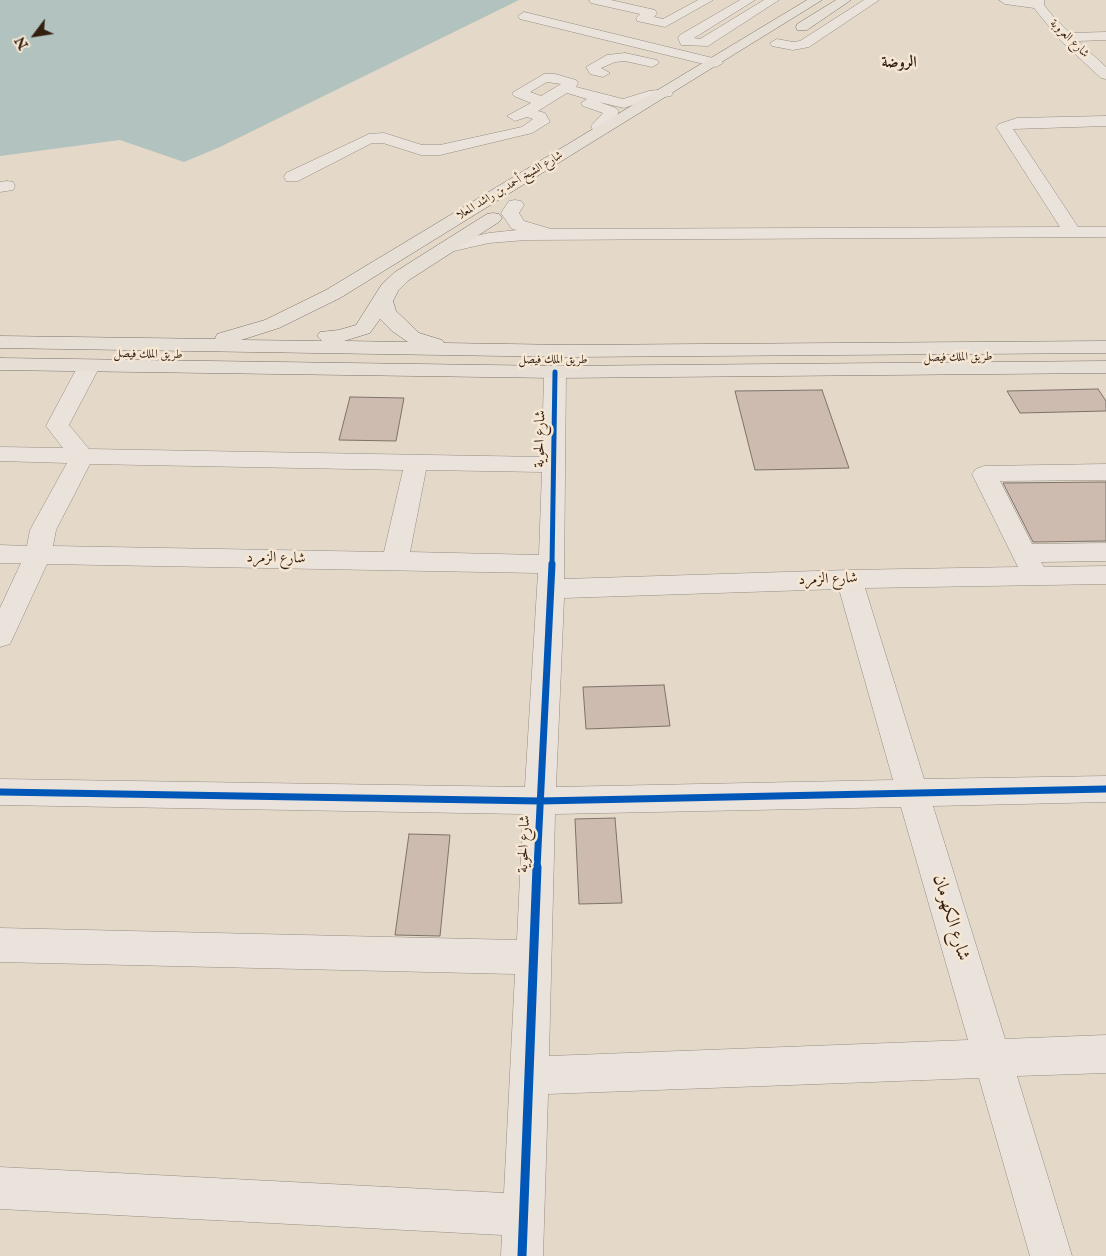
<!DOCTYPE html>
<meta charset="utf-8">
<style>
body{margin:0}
#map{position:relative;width:1106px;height:1256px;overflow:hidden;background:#e4d8c8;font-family:"IM FELL English",serif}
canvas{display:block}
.north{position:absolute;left:10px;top:10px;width:50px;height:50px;-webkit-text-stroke:4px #f5e7d4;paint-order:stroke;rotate:239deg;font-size:14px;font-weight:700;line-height:20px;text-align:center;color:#331f11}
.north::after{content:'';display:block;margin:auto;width:18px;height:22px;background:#331f11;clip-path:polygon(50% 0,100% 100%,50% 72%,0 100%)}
</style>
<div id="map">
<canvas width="1106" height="1256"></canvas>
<div class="north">N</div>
</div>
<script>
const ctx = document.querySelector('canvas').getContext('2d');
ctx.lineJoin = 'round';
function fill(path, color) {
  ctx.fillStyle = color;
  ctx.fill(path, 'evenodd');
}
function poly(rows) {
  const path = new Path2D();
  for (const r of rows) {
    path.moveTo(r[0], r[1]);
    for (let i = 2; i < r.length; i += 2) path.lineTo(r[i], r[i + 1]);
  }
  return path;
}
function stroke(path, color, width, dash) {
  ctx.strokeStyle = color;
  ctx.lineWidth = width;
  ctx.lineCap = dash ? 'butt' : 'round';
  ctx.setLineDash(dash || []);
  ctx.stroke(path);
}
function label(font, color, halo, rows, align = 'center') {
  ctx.font = font + ' "IM FELL English",Amiri,serif';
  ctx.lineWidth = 5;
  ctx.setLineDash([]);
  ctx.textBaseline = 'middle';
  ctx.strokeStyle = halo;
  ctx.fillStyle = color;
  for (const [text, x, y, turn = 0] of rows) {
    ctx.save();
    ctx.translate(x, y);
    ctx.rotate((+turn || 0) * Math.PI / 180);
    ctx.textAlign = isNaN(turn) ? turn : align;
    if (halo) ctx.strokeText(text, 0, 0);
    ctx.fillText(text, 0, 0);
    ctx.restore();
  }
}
fill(poly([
 [0,0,519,0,220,147,184,162,120,140,0,156]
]), '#b2c2be');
const building = poly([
 [1098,389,1106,401,1106,411,1020,413,1007,391,1098,389],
 [822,390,849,468,755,470,735,391,822,390],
 [350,397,404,398,396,441,339,440,350,397],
 [1106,482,1106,541,1033,542,1003,483,1106,482],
 [664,685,670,726,586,729,583,687,664,685],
 [615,818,622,903,579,904,575,819,615,818],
 [409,834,450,835,440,936,395,935,409,834]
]);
fill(building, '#cdbbaf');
stroke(building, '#7d7369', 1);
const minor = poly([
 [589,0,611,0,655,10,657,13,654,17,663,19,698,0,713,0,665,27,637,21,636,18,640,14,591,3,589,0],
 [740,0,755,0,694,38,700,39,764,0,779,0,708,46,681,45,678,38,680,35,740,0],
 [864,0,879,0,809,47,793,50,772,46,770,43,777,39,793,42,800,41,864,0],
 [999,0,1044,0,1044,5,1052,15,1070,33,1106,32,1106,40,1078,41,1106,67,1106,79,1101,78,1060,40,1034,8,1005,4,999,0],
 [524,12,721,60,723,63,716,67,520,19,518,16,524,12],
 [625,53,657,60,659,63,652,67,625,61,615,62,601,68,610,73,603,77,590,74,586,67,607,55,625,53],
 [544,74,555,74,576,80,578,83,576,87,623,99,649,91,666,89,673,93,671,96,651,99,624,108,599,102,616,108,619,111,616,117,607,127,605,134,600,136,595,134,591,126,603,113,583,106,581,103,587,99,567,93,538,111,545,113,550,122,532,133,440,155,421,155,383,143,372,143,298,181,286,181,284,177,286,173,369,134,384,133,422,145,440,145,522,127,533,119,527,117,515,121,507,116,531,103,514,96,512,93,544,74],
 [547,82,561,84,541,96,530,92,547,82],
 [1106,116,1106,126,1013,129,1078,227,1106,227,1106,237,526,240,489,243,445,253,439,252,436,248,439,244,489,233,517,230,512,229,501,213,509,201,515,200,521,201,524,205,519,213,524,221,551,229,1060,227,996,127,999,124,1017,118,1106,116],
 [7,181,13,182,15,186,13,190,0,192,0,182,7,181],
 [89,360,96,362,100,366,69,425,89,449,542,457,544,372,547,367,555,366,563,367,566,372,564,579,849,570,1018,567,972,474,976,469,984,466,1106,464,1106,480,1000,481,1032,544,1106,543,1106,561,1041,562,1044,567,1106,566,1106,584,865,588,924,779,1106,776,1106,802,933,806,1005,1039,1106,1035,1106,1073,1017,1076,1072,1256,1030,1256,979,1078,548,1094,543,1256,501,1256,502,1235,0,1209,0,1167,504,1193,515,974,0,962,0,928,517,940,523,814,0,805,0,779,525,787,538,573,47,564,10,644,0,647,0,608,21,563,0,563,0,545,27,546,30,530,67,463,0,461,0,447,63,448,46,426,78,366,82,362,89,360],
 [90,464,403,470,384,552,53,546,56,530,90,464],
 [426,470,542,472,539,555,410,552,426,470],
 [839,589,893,780,556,787,564,598,839,589],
 [901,807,968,1040,549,1056,555,814,901,807]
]);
const major = poly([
 [807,0,822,0,340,298,279,328,241,340,322,341,317,336,320,332,339,330,356,325,382,284,395,272,487,214,493,213,499,214,502,218,499,222,409,280,398,291,393,301,396,311,419,333,442,340,444,343,569,345,1106,341,1106,353,569,357,0,348,0,336,215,339,217,334,265,320,326,290,807,0],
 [380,319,392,331,408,342,344,341,370,333,380,319],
 [836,0,851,0,807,30,797,30,796,27,797,24,836,0],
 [0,358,555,366,1106,361,1106,373,555,378,0,370,0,358]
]);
stroke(minor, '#968d82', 1);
stroke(major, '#7d7369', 1);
fill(minor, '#e9e3dc');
fill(major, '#e6dfd6');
stroke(poly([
 [552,565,555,372]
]), '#0057b8', 5);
stroke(poly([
 [0,792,540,801,1106,789],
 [537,868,552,564]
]), '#0057b8', 7);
stroke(poly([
 [522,1256,537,867]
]), '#0057b8', 9);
label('12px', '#331f11', '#f5e7d4', [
 ["شارع العروبة",1069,39,44],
 ["شارع الشيخ أحمد بن راشد المعلا",510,186,-31],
 ["طريق الملك فيصل",148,355,1],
 ["طريق الملك فيصل",958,358,-1],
 ["طريق الملك فيصل",553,361]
]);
label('15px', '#331f11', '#f5e7d4', [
 ["شارع الحوية",541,439,-89],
 ["شارع الزمرد",276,559,1],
 ["شارع الزمرد",828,580,-2],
 ["شارع الحوية",525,844,-88]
]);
label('bold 16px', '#331f11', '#f5e7d4', [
 ["الروضة",899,64]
]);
label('18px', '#331f11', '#f5e7d4', [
 ["شارع الكهرمان",950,918,73]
]);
</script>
